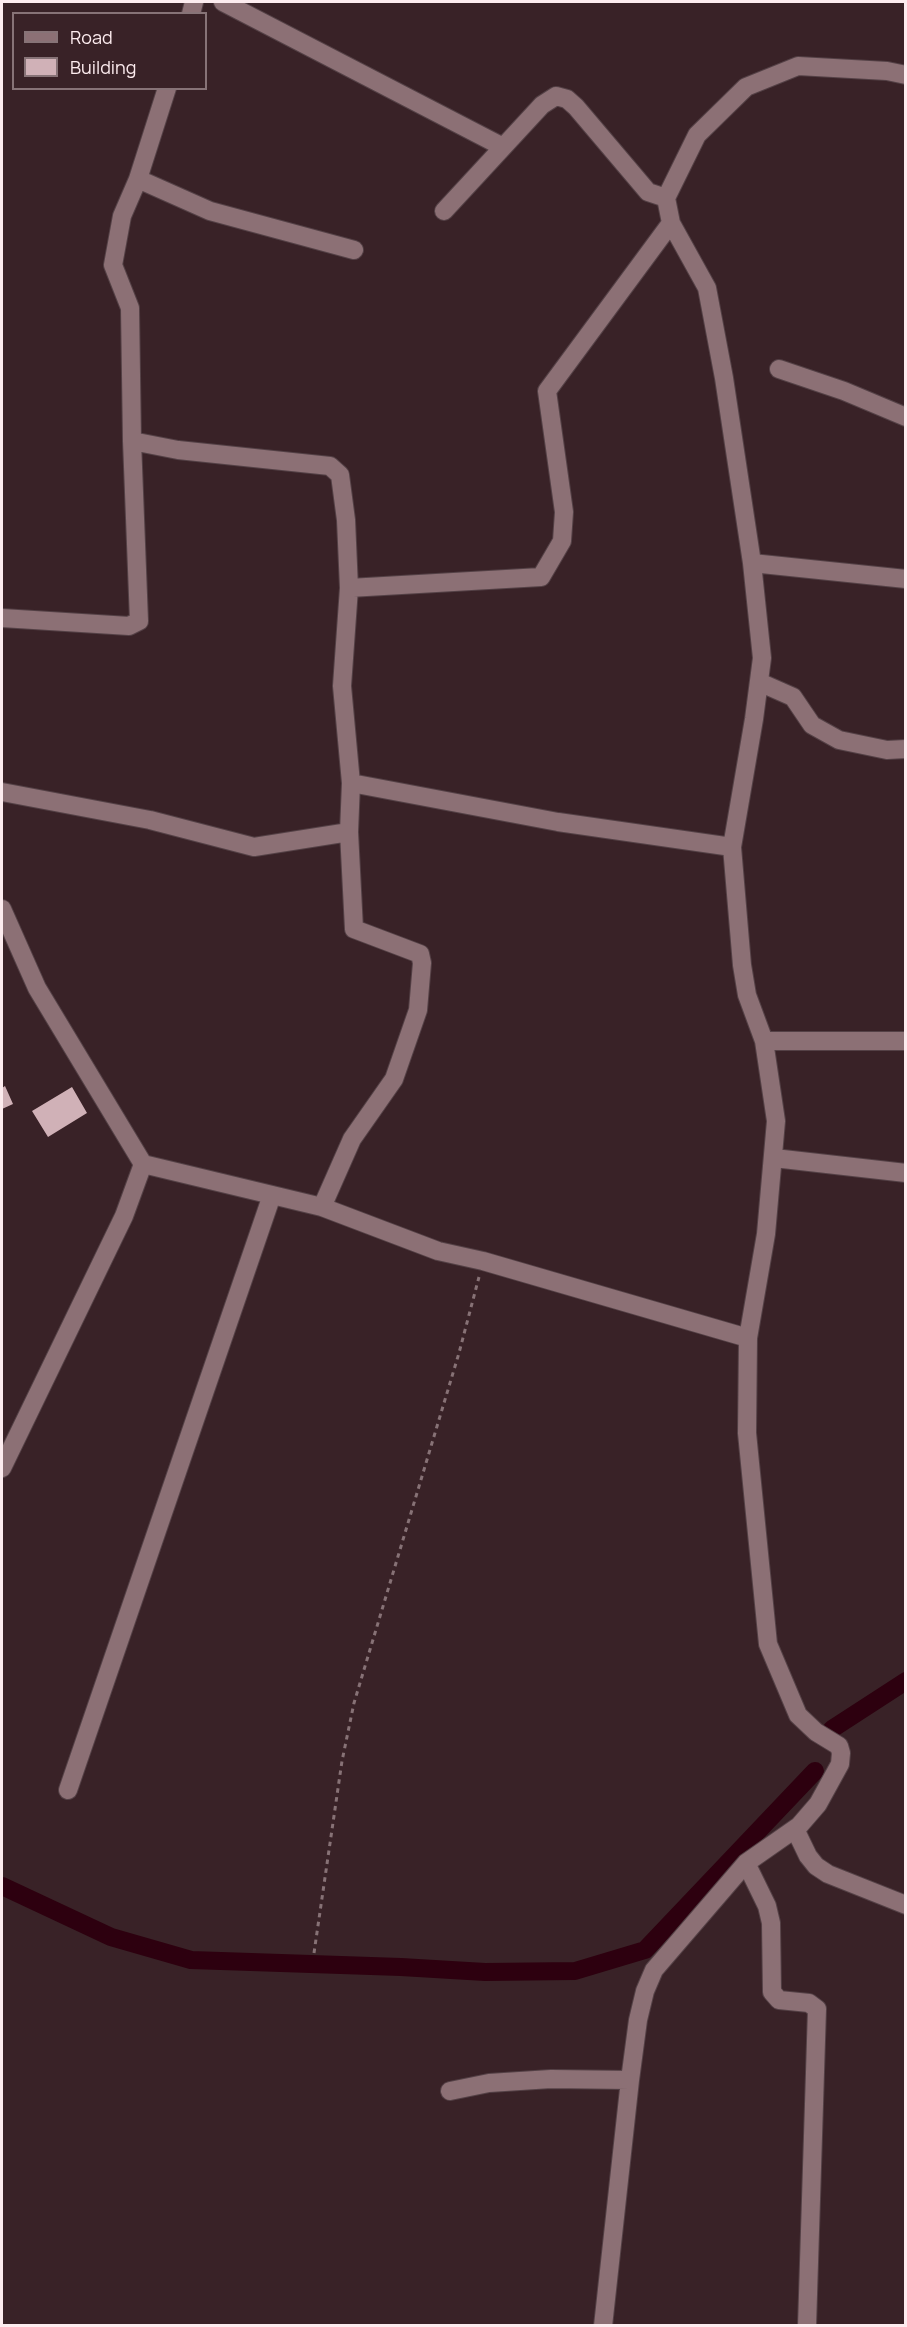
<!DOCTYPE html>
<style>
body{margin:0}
#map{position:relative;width:907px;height:2327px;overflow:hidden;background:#392227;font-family:Manrope,sans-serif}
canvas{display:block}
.frame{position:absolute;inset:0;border:3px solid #fdecef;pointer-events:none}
.legend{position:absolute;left:12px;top:12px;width:195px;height:78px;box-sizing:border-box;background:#392227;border:2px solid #877377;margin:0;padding:8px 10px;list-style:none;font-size:18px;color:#fdecef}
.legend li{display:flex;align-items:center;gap:12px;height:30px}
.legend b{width:30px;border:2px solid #877377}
</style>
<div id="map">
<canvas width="907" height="2327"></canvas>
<div class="frame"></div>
<ul class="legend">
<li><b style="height:8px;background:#8c7075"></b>Road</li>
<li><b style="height:16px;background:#d0b1b7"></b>Building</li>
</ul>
</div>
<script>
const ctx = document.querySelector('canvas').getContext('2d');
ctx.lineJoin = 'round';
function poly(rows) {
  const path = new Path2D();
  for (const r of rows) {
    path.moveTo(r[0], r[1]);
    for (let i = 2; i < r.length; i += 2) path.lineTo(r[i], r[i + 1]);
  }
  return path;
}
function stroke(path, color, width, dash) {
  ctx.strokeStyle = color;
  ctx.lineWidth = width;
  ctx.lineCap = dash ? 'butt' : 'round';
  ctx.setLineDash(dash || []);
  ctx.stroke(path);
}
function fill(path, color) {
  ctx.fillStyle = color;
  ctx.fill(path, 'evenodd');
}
stroke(poly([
 [832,1729,906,1681],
 [2,1886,111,1937,191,1960,401,1967,485,1972,575,1971,645,1950,815,1771]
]), '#2d000f', 18);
fill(poly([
 [5,1086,13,1104,2,1109,2,1088],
 [72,1087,87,1113,48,1137,32,1111]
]), '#d0b1b7');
const minor = poly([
 [223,2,503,147],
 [191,14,194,2],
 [138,179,210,211,354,250],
 [444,211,542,105,556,96,567,99,576,107,648,192,666,198],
 [779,369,844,391,906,417],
 [132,441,178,450,330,466,340,475,346,520,349,588,342,686,351,783,349,832,354,929,420,954,422,963,418,1010,394,1079,352,1139,322,1207],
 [752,563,906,579],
 [349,588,541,577,562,541,564,512,547,391,671,223],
 [2,618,129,626,139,621,132,441,130,308,113,265,122,216,138,179,167,88],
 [759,682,793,697,812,725,839,740,887,750,906,749],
 [351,783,558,822,732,847],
 [2,792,150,820,254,847,349,832],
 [2,909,37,988,143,1164,322,1207,438,1251,483,1261,748,1338],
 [764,1041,906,1041],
 [774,1158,906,1173],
 [2,1468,124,1216,143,1164],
 [68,1790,272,1195],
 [795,1829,808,1856,816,1866,828,1874,906,1905],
 [746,1863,767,1906,771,1923,772,1992,779,2000,809,2003,817,2009,807,2326],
 [450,2091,489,2083,551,2079,630,2080],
 [603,2326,630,2080,638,2020,645,1991,654,1970,746,1863,799,1826,818,1804,840,1764,841,1753,839,1746,816,1732,798,1715,768,1644,747,1433,748,1338,766,1234,776,1121,764,1041,747,995,742,965,732,847,754,719,762,658,752,563,724,378,707,288,671,223,666,198,697,135,746,87,798,66,887,71,906,75]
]);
stroke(minor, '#544146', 20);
stroke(poly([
 [314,1953,342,1761,354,1703,459,1353,479,1277]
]), '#877276', 3, [4.5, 4.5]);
stroke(minor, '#8c7075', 18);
</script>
